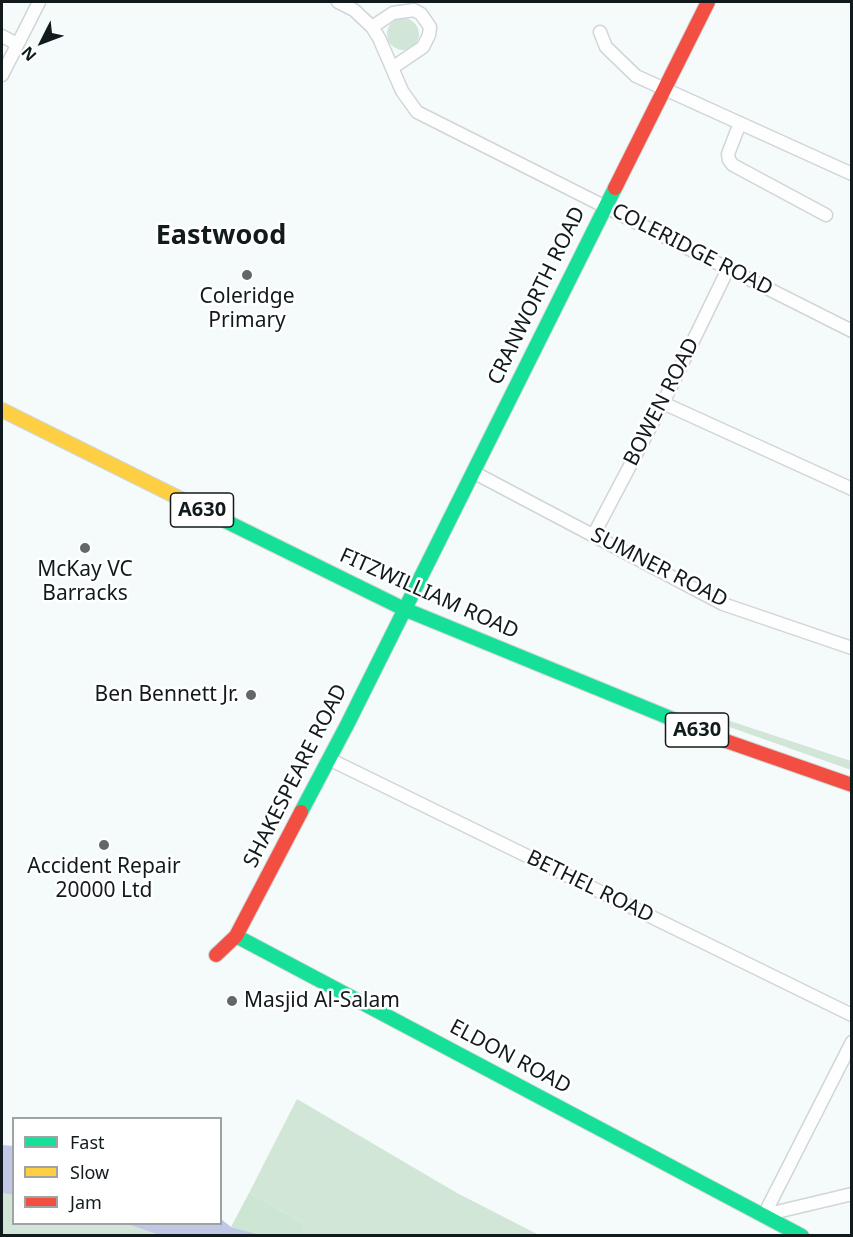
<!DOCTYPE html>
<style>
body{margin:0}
#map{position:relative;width:853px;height:1237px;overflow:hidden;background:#f5fafb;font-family:"Noto Sans",sans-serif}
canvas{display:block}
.frame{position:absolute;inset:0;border:3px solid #111a1c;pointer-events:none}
.legend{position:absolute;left:12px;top:1117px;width:210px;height:108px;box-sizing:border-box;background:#fff;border:2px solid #a0a3a4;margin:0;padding:8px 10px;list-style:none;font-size:18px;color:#111a1c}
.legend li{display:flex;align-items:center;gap:12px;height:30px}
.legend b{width:30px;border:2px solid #a0a3a4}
.north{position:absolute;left:12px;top:12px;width:60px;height:60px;-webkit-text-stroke:4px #fff;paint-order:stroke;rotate:228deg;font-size:16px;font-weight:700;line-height:24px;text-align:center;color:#111a1c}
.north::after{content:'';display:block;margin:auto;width:21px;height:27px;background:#111a1c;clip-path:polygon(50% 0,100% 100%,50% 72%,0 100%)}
</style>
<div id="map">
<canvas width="853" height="1237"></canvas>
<div class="frame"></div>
<ul class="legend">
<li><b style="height:8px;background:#16e098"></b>Fast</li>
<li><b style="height:8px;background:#ffcf43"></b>Slow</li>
<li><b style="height:8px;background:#f24e42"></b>Jam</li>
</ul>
<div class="north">N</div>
</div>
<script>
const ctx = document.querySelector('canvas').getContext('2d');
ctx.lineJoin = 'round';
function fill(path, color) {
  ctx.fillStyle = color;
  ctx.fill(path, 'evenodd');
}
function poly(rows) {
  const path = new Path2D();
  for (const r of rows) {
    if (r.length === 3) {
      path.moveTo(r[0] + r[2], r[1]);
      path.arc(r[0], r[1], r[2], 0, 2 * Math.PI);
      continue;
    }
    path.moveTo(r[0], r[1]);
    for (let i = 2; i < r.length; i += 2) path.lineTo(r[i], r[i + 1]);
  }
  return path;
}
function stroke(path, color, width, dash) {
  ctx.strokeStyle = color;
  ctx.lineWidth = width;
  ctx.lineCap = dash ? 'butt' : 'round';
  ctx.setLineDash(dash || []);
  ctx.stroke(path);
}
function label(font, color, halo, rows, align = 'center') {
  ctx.font = font + ' "Noto Sans",sans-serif';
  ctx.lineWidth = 5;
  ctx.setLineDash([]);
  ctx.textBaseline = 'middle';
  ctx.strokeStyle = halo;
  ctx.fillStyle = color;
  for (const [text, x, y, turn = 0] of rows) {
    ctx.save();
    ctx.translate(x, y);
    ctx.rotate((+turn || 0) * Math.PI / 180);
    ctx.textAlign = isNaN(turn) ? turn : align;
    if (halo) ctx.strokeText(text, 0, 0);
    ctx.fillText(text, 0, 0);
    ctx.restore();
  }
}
fill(poly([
 [403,34,16],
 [703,712,851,761,851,770,721,724,701,716],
 [297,1099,457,1193,539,1235,301,1235,305,1224,249,1193],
 [2,1193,13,1195,14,1224,127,1224,159,1235,2,1235]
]), '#d1e6d7');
fill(poly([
 [249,1193,305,1224,301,1236,261,1235,231,1227]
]), '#cde5d3');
fill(poly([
 [2,1145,13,1146,13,1195,2,1193],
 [221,1219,231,1227,261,1235,159,1235,127,1224,220,1224]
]), '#c1c8e6');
const street = poly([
 [338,2,354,10,372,27,379,38,402,91,417,112,852,331],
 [372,27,393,13,414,10,421,14,430,27,429,35,423,47,392,68],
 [600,32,606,47,636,76,852,174],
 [2,36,17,44],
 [2,75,39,2],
 [740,123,728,154,729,160,733,165,826,215],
 [663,403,852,489],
 [473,472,723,604,852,648],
 [594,534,663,403,728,269],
 [329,759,852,1015],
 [764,1215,852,1042],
 [764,1215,852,1194]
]);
const fast = poly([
 [201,509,404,609,726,741],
 [301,812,347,725,615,188],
 [236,936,802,1236]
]);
const slow = poly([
 [2,410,201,509]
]);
const jam = poly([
 [615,188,708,2],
 [726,741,852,785],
 [216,955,236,936,301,812]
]);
stroke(street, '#d0d6d8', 15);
stroke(fast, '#d0d6d8', 16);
stroke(slow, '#d0d6d8', 16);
stroke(jam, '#d0d6d8', 16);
stroke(street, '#fefefe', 12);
stroke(fast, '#16e098', 14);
stroke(slow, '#ffcf43', 14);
stroke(jam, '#f24e42', 14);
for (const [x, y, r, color] of [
 [247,275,6,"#61686a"],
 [85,548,6,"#61686a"],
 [251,695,6,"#61686a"],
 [104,845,6,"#61686a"],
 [232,1001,6,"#61686a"]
]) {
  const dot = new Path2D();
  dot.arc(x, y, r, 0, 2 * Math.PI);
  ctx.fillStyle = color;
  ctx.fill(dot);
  stroke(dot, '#fff', 2);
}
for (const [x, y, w] of [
 [202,510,63],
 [697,730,63]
]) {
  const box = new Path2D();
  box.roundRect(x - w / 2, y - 17, w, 34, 4.5);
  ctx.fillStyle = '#fff';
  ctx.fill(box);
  stroke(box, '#111a1c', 1.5);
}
label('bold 20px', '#111a1c', null, [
 ["A630",202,510],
 ["A630",697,730]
]);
label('21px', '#111a1c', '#fff', [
 ["COLERIDGE ROAD",692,250,27],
 ["CRANWORTH ROAD",537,296,-64],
 ["BOWEN ROAD",662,402,-63],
 ["SUMNER ROAD",659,568,27],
 ["FITZWILLIAM ROAD",429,594,24],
 ["SHAKESPEARE ROAD",296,776,-63],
 ["BETHEL ROAD",590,887,26],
 ["ELDON ROAD",510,1057,28]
]);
label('21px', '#111a1c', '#fff', [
 ["Coleridge",247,297],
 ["Primary",247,321],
 ["McKay VC",85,570],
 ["Barracks",85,594],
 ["Ben Bennett Jr.",239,695,"right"],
 ["Accident Repair",104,867],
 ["20000 Ltd",104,891],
 ["Masjid Al-Salam",244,1001,"left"]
]);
label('bold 27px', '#111a1c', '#fff', [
 ["Eastwood",221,236]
]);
</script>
